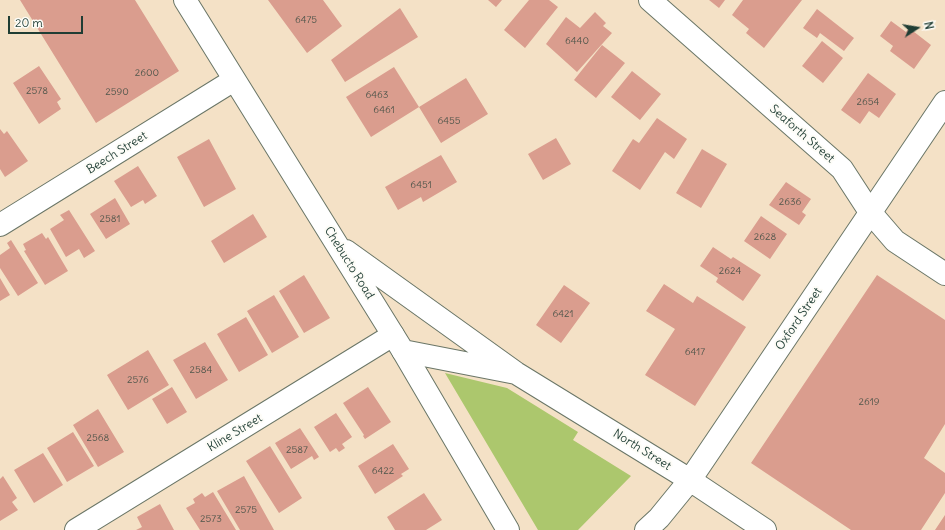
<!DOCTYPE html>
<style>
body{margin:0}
#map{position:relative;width:945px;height:530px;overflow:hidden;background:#f4e1c6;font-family:Delius,sans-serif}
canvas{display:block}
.north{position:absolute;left:897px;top:8px;width:40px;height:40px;-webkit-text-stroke:3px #fdfcf7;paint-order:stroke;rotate:78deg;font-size:11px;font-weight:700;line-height:16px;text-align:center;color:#1f3d34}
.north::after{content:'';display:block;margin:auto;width:14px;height:18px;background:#1f3d34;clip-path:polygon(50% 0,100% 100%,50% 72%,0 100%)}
.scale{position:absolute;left:8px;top:16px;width:75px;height:18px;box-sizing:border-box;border:2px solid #1f3d34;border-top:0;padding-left:5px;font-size:12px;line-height:14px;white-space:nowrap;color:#1f3d34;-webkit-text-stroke:3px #fdfcf7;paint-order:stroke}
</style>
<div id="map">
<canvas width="945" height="530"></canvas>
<div class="north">N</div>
<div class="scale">20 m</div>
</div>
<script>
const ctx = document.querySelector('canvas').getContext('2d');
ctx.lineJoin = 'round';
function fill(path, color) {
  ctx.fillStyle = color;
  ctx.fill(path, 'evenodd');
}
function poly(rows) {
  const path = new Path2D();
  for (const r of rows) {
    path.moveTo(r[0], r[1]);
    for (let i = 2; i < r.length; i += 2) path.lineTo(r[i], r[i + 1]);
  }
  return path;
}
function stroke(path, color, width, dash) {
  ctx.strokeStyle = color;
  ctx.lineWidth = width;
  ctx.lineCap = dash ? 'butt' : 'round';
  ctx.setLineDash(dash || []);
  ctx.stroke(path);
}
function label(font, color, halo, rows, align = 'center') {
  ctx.font = font + ' Delius,sans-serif';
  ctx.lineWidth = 4;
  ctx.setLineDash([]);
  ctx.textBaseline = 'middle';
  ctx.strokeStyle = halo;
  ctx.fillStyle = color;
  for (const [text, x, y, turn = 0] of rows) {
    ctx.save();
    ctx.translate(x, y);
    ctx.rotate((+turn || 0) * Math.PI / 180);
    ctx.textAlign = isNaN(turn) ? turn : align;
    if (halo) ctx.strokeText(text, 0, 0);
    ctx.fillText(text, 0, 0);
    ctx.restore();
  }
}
fill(poly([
 [445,373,507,388,578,432,573,440,631,476,578,530,538,530]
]), '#acc76d');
fill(poly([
 [20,0,135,0,179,71,96,123],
 [268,0,323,0,342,26,307,53],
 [488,0,502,0,496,7],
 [529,0,549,0,558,7,525,48,504,30],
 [709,0,725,0,719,8],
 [743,0,802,0,764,48,746,33,749,29,732,15],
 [400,8,418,37,345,82,331,60],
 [817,9,854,38,844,51,820,33,817,38,803,28],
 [595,12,606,23,603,26,612,33,577,72,546,44,566,17,580,28],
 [891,21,906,32,909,28,931,45,914,69,890,51,893,46,880,36],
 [822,41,843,58,823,83,802,66],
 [602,45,625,63,596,98,574,80],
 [39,66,61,99,57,102,61,109,39,124,13,83],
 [394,67,419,107,371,137,346,97],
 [632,71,661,94,640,120,611,97],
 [868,73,896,94,879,118,869,111,860,124,841,110],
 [466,78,488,114,441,143,419,107],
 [657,118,687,139,674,159,665,152,640,190,612,171,633,139,639,143],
 [0,129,4,134,7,131,28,161,5,177,0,169],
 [556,138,571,164,543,180,528,154],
 [209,139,236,189,204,207,177,157],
 [702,149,727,164,701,208,676,193],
 [441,155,457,182,423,202,421,197,398,210,385,187],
 [138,166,157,196,145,204,143,200,131,207,114,181],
 [786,182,811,199,802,212,806,215,799,225,769,205],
 [115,198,130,224,106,239,90,214],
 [69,210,95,251,84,258,79,249,66,257,50,229,64,220,60,215],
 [253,214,267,237,224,263,211,241],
 [761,216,787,234,770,259,744,241],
 [42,233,46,239,48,237,68,271,45,285,24,251,26,250,23,244],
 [11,240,38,283,18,296,0,268,0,255,10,248,7,243],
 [713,247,731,259,733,257,761,275,743,301,716,282,718,278,700,266],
 [304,275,330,318,304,333,279,291],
 [877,275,945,320,945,424,924,458,945,473,945,493,921,530,851,530,751,463],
 [0,278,10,295,0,301],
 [664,284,693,303,697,296,746,327,695,406,645,375,675,329,646,311],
 [564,285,590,303,561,343,536,325],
 [274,295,299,337,272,353,247,311],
 [246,317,268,355,239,372,217,334],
 [205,342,228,380,196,399,173,360],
 [148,350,169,385,128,410,107,375],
 [172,387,187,412,167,424,152,399],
 [368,387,391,422,365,439,363,436,364,435,343,403],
 [98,409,124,452,98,467,73,425],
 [336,413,352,437,342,444,345,448,339,452,336,448,330,452,314,427],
 [300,428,319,457,314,460,312,456,291,469,275,443],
 [73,432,94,466,67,482,47,448],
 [393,444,409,469,401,474,403,476,375,494,358,466],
 [270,446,302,498,279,513,246,461],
 [43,453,63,485,34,503,14,470],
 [3,476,17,498,12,502,18,510,0,521,0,479],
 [244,476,274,530,240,530,217,491],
 [213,492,236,530,200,530,186,508,195,503,193,499,202,493,205,497],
 [424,493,442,520,426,530,395,530,387,517],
 [160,504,174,530,136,530,142,527,137,517],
 [945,515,945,530,935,530]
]), '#da9d8e');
const minor = poly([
 [650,0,842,169,870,212,895,241,945,274],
 [0,225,234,80],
 [403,351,508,530],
 [76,530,393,335]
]);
const major = poly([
 [185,0,403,351,516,373],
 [346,251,516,373,690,480,765,530],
 [646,530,659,518,690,480,945,102]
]);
stroke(minor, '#6a7667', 24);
stroke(major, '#6a7667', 24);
stroke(minor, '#fff', 22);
stroke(major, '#fff', 22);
label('10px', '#4e554a', null, [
 ["6475",306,20],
 ["6440",577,41],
 ["2600",147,73],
 ["2578",37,91],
 ["2590",117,92],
 ["6463",377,95],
 ["2654",868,102],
 ["6461",384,110],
 ["6455",449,121],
 ["6451",421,185],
 ["2636",790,202],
 ["2581",110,219],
 ["2628",765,237],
 ["2624",730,271],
 ["6421",563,314],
 ["6417",695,352],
 ["2584",201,370],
 ["2576",138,380],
 ["2619",869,402],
 ["2568",98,438],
 ["2587",297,450],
 ["6422",383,471],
 ["2575",246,510],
 ["2573",211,519]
]);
label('12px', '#1f3d34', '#fdfcf7', [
 ["Seaforth Street",802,134,41],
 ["Beech Street",117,153,-32],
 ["Chebucto Road",349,263,58],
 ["Oxford Street",799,319,-56],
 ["Kline Street",235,433,-31],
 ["North Street",642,450,32]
]);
</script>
